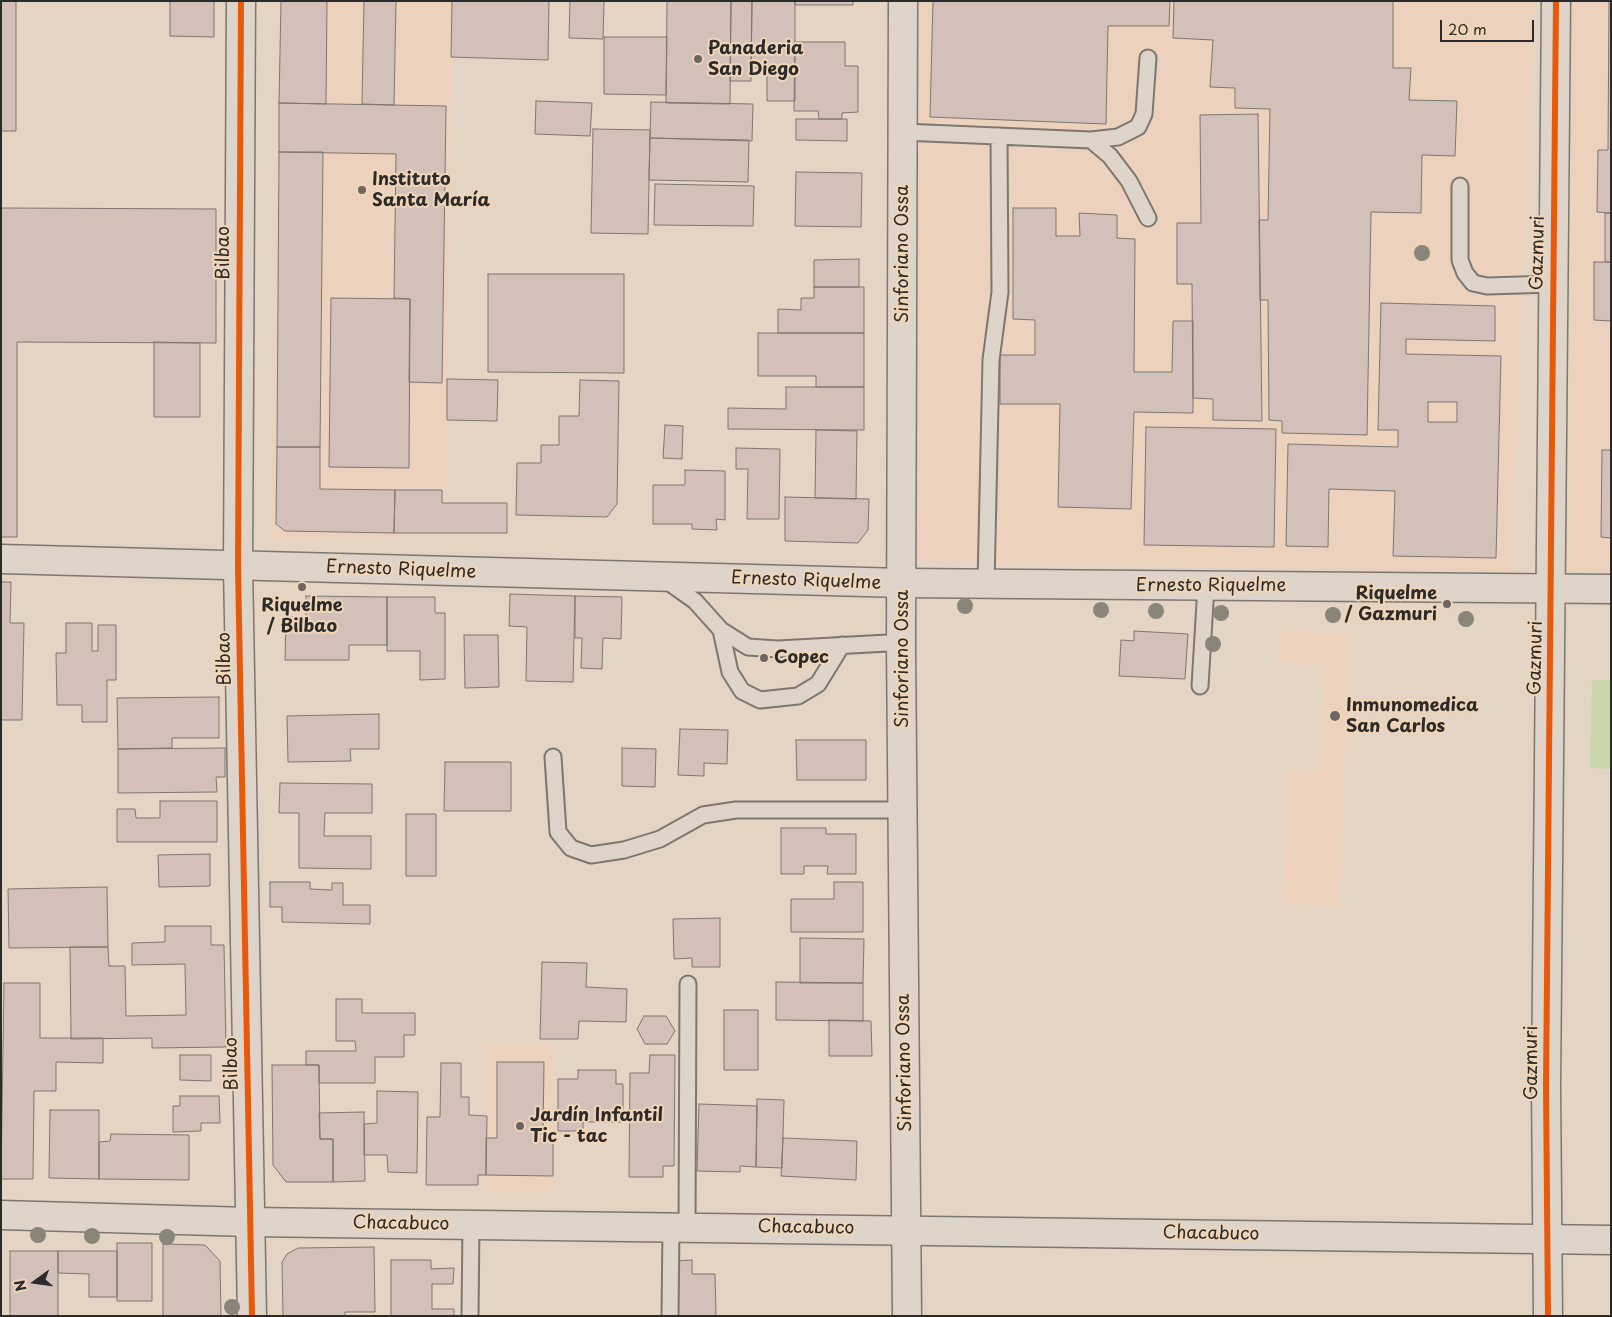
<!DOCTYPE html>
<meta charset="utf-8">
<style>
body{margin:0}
#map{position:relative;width:1612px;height:1317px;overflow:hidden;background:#e3d4c4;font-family:"Playpen Sans",sans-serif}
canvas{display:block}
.frame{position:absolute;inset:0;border:2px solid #2b2b2b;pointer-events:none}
.north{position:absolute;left:10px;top:1257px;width:50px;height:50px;-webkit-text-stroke:4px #f0d5b7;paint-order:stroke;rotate:256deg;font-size:14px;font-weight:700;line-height:20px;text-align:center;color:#2b2b2b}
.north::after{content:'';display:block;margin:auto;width:18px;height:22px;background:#2b2b2b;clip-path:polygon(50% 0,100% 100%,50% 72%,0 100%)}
.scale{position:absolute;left:1440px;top:20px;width:94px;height:22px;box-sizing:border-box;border:2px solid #2b2b2b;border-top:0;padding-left:6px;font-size:15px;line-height:18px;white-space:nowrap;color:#2b2b2b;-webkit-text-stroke:4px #f0d5b7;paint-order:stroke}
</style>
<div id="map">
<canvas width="1612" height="1317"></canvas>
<div class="frame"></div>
<div class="north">N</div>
<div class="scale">20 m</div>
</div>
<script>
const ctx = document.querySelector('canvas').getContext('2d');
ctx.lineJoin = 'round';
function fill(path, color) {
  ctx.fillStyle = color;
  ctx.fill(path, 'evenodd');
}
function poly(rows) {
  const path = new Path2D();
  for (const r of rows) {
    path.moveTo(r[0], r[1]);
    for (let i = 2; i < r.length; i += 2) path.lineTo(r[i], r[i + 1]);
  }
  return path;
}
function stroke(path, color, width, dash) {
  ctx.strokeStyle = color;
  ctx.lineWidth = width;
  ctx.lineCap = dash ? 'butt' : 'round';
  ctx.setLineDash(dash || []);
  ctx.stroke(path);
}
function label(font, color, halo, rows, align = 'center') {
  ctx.font = font + ' "Playpen Sans",sans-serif';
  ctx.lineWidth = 4;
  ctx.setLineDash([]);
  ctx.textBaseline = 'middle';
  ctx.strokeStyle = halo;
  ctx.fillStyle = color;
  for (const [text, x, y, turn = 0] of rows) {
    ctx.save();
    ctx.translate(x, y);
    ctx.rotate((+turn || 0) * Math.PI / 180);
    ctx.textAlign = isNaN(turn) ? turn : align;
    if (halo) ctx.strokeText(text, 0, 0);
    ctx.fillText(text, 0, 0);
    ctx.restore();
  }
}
fill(poly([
 [277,1,452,1,446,487,401,487,402,538,271,539],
 [912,1,1535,1,1511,574,908,560],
 [1570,1,1611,1,1611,573,1569,572],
 [1279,631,1351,635,1339,906,1282,903,1288,769,1320,770,1325,664,1278,661],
 [487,1046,554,1046,553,1191,486,1191]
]), '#ecd1bd');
fill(poly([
 [1592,680,1611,680,1611,769,1590,768]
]), '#cad7aa');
const building = poly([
 [1,1,16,1,16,131,1,131,1,1],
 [170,1,214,1,214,37,170,36,170,1],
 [281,1,327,1,326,104,279,103,281,1],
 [364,1,396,1,394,105,362,104,364,1],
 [452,1,549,1,548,60,451,57,452,1],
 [570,1,604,1,603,39,569,38,570,1],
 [667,1,731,1,730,104,666,103,667,1],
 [731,1,752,1,751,81,730,81,731,1],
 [752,1,795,1,795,101,767,101,767,68,751,68,752,1],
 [795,1,853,1,853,5,795,5,795,1],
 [933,1,1170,1,1169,26,1108,26,1106,124,930,117,933,1],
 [1174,1,1393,1,1393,68,1411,68,1409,100,1457,101,1455,156,1422,155,1421,213,1371,212,1367,435,1282,433,1282,421,1269,420,1268,300,1260,300,1259,220,1268,220,1270,109,1235,108,1235,88,1210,87,1213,40,1173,38,1174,1],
 [1609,1,1611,1,1611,213,1597,212,1598,150,1608,150,1609,1],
 [604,37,667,37,666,95,604,94,604,37],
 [795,42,845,42,845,66,858,66,858,112,842,113,842,119,819,119,818,111,794,111,795,42],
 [536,101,592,103,590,136,535,134,536,101],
 [651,102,753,104,752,141,650,138,651,102],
 [279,103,446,106,442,383,409,382,410,299,394,298,396,154,279,152,279,103],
 [1258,114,1262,421,1213,420,1213,399,1193,398,1192,284,1177,284,1177,223,1201,223,1200,115,1258,114],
 [796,119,847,119,847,141,796,140,796,119],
 [593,129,650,130,648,234,591,233,593,129],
 [650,138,749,140,748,182,649,180,650,138],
 [279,152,323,152,320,447,277,447,279,152],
 [796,172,862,173,861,227,795,226,796,172],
 [655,184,754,186,753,226,654,225,655,184],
 [1,208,216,209,216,343,17,342,17,537,1,537,1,208],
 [1013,208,1056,208,1056,236,1080,236,1079,213,1117,215,1117,238,1135,239,1134,372,1172,372,1173,321,1193,321,1193,413,1134,412,1131,509,1058,507,1060,404,1000,404,1000,355,1035,355,1035,320,1013,319,1013,208],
 [1605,213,1611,213,1611,262,1605,262,1605,213],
 [859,259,859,287,814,287,814,260,859,259],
 [1594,262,1611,262,1611,321,1594,320,1594,262],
 [488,274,624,274,624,373,488,372,488,274],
 [814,287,864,287,864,333,778,333,778,309,801,310,801,298,814,298,814,287],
 [331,298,410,299,409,468,329,467,331,298],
 [1381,303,1495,306,1495,341,1406,339,1406,354,1501,356,1496,558,1393,556,1395,491,1329,489,1328,547,1286,546,1288,444,1398,447,1398,430,1378,430,1381,303],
 [1428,402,1457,402,1457,422,1428,422,1428,402],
 [758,333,864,333,864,387,816,387,816,376,758,376,758,333],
 [154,342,200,343,200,417,154,417,154,342],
 [447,379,498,380,497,421,447,420,447,379],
 [580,380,619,381,617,504,607,517,516,515,517,463,541,463,541,445,559,445,559,416,579,416,580,380],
 [786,387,864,387,864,430,728,429,728,408,786,409,786,387],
 [665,425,683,426,682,459,663,458,665,425],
 [1146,427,1276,429,1274,547,1144,545,1146,427],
 [816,430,857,431,856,499,815,498,816,430],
 [277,447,320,447,320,489,395,490,394,533,285,531,276,524,277,447],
 [736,448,780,449,779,519,747,519,748,469,736,469,736,448],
 [1602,450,1611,450,1611,538,1601,537,1602,450],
 [685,470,725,471,725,520,716,519,717,530,692,529,692,524,653,524,653,485,685,485,685,470],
 [395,490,442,490,442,503,507,503,507,533,394,533,395,490],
 [785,497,869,499,868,530,858,543,785,541,785,497],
 [1,582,11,582,10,623,24,623,22,720,1,720,1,582],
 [510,594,575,596,573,682,526,681,527,627,509,626,510,594],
 [306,596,387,597,387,645,349,645,349,660,285,660,286,617,306,617,306,596],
 [575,596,622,597,621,639,603,638,602,669,581,668,582,638,575,638,575,596],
 [387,597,435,597,435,613,445,613,445,679,420,680,420,651,387,651,387,597],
 [66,623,92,623,92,651,98,651,98,625,116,625,116,680,107,680,107,722,82,722,82,705,57,705,56,653,66,653,66,623],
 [1134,631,1188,634,1185,679,1119,676,1121,640,1134,641,1134,631],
 [464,635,498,635,499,687,465,688,464,635],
 [219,697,219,738,172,738,172,748,118,749,117,698,219,697],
 [379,714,379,749,350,749,351,761,288,762,287,716,379,714],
 [680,729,728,730,727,764,704,763,704,776,678,775,680,729],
 [796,740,866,740,866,780,797,780,796,740],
 [225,748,225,777,216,777,217,792,118,793,118,749,225,748],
 [622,748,656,749,655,787,622,786,622,748],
 [445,762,511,762,511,811,444,811,445,762],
 [280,783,372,784,372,813,325,813,324,836,371,836,371,869,299,868,299,813,279,813,280,783],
 [160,801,217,801,217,842,117,842,117,809,135,809,136,818,160,818,160,801],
 [406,814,436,814,436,876,406,876,406,814],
 [781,828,826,828,826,834,856,834,856,874,827,874,828,866,804,866,804,874,781,874,781,828],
 [210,854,210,886,159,887,158,855,210,854],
 [270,882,310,882,310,889,332,890,332,883,343,883,343,905,370,905,370,924,282,922,282,907,270,907,270,882],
 [834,882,863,882,863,932,791,932,791,899,834,899,834,882],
 [107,887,108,947,9,948,8,889,107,887],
 [720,918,720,967,692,967,692,958,674,959,673,919,720,918],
 [165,926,211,926,211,945,224,945,226,1047,152,1048,152,1038,71,1039,70,947,108,947,109,966,125,966,126,1016,186,1015,185,964,132,965,132,943,165,942,165,926],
 [800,938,864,939,863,983,800,983,800,938],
 [542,962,587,963,586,987,627,989,626,1022,579,1021,578,1039,540,1039,542,962],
 [776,982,863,983,863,1021,776,1020,776,982],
 [4,983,40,983,40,1038,103,1038,103,1063,56,1062,56,1091,34,1091,33,1179,1,1179,4,983],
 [336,999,362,999,362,1013,415,1013,415,1035,404,1035,404,1057,375,1057,375,1083,319,1083,319,1065,306,1065,306,1051,356,1051,355,1041,336,1041,336,999],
 [724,1010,758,1010,758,1070,724,1070,724,1010],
 [644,1016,666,1016,675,1031,667,1044,645,1044,637,1029,644,1016],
 [829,1020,871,1021,872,1056,829,1056,829,1020],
 [180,1055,211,1055,211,1081,180,1080,180,1055],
 [650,1055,675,1055,674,1166,663,1166,663,1177,629,1177,630,1073,649,1073,650,1055],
 [497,1062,544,1062,543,1136,553,1136,553,1176,486,1175,486,1138,497,1138,497,1062],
 [441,1063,461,1063,461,1097,469,1097,469,1115,487,1116,486,1175,478,1175,478,1185,426,1185,427,1117,440,1117,441,1063],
 [272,1065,319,1065,320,1139,333,1139,333,1182,286,1182,273,1165,272,1065],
 [578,1070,616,1070,616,1084,623,1084,623,1122,583,1122,583,1131,558,1131,558,1079,578,1079,578,1070],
 [377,1091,418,1092,417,1173,388,1172,387,1155,364,1155,364,1124,377,1123,377,1091],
 [180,1096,219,1096,220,1123,201,1123,201,1131,173,1132,173,1106,180,1106,180,1096],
 [757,1099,784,1100,782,1168,756,1167,757,1099],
 [699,1104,757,1106,756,1167,740,1166,740,1172,697,1171,699,1104],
 [50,1110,99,1110,99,1179,49,1178,50,1110],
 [364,1112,365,1181,333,1182,333,1139,320,1139,319,1113,364,1112],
 [111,1134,189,1135,189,1180,99,1179,99,1142,110,1141,111,1134],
 [783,1138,857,1141,856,1180,781,1176,783,1138],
 [117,1243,152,1243,152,1301,117,1301,117,1243],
 [163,1244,205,1245,220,1261,221,1316,163,1316,163,1244],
 [374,1247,375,1312,345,1312,345,1316,283,1316,282,1262,287,1254,298,1248,374,1247],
 [10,1251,58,1251,58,1316,10,1316,10,1251],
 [58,1251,117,1251,117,1297,89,1297,89,1274,58,1273,58,1251],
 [391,1260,431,1260,431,1269,454,1268,453,1284,432,1284,432,1309,454,1309,454,1316,391,1316,391,1260],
 [692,1260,692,1274,715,1274,716,1316,677,1316,676,1261,692,1260]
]);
fill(building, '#d2c0b9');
stroke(building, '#7e7770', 1);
const lane = poly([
 [903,132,1091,140,1110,156,1129,181,1148,218],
 [1091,140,1118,137,1138,127,1144,114,1148,58],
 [1460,186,1460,260,1465,273,1473,283,1487,286,1553,284],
 [664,579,695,601,721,630,748,647,778,649,888,643,901,645],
 [986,584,991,360,1000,292,999,136],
 [721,630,730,672,742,691,760,700,798,696,818,684,842,645],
 [1200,686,1206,586],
 [553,757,558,832,571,848,591,855,624,850,660,839,703,815,736,810,903,810],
 [687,1227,688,984],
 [470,1316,471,1224],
 [670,1316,671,1227]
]);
const street = poly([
 [903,1,901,645,907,1316]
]);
const secondary = poly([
 [241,1,238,566,252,1316],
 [1548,1316,1546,1086,1556,1]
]);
const primary = poly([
 [1,559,903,583,1611,589],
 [1,1215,250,1222,1611,1240]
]);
stroke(lane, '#7e7770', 19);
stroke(street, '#7e7770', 31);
stroke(secondary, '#7e7770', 31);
stroke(primary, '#7e7770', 31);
stroke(lane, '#ded4c9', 15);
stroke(street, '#ded4c9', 28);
stroke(secondary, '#ded4c9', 28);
stroke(primary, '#ded4c9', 28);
stroke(poly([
 [241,1,238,566,252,1316],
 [1548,1316,1546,1086,1556,1]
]), '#e8590c', 6);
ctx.fillStyle = '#898579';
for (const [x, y] of [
 [1422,253],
 [965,606],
 [1101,610],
 [1156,611],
 [1221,613],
 [1333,615],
 [1466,619],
 [1213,644],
 [38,1235],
 [92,1236],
 [167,1237],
 [232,1307]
]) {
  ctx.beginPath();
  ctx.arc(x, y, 8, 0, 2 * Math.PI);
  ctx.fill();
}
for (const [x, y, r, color] of [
 [698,59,5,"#6b6661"],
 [362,190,5,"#6b6661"],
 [302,587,5,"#6b6661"],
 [1447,604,5,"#6b6661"],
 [764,658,5,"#6b6661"],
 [1335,716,6,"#6b6661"],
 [520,1126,5,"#6b6661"]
]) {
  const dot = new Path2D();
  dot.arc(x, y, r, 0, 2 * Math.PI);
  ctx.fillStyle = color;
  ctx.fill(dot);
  stroke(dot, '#f0d5b7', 2);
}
label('bold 18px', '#2b2b2b', '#f0d5b7', [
 ["Panaderia",708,49],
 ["San Diego",708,70],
 ["Instituto",372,180],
 ["Santa María",372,201],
 ["Riquelme",1437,594,"right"],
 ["/ Gazmuri",1437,615,"right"],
 ["Riquelme",302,606,"center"],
 ["/ Bilbao",302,627,"center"],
 ["Copec",774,658],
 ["Inmunomedica",1346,706],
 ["San Carlos",1346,727],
 ["Jardín Infantil",530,1116],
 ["Tic - tac",530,1137]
], 'left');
label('18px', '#2b2b2b', '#f0d5b7', [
 ["Bilbao",224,253,-90],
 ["Gazmuri",1538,253,-89],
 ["Sinforiano Ossa",903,254,-90],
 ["Ernesto Riquelme",401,570,2],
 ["Ernesto Riquelme",806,581,2],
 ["Ernesto Riquelme",1211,586],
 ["Gazmuri",1536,658,-89],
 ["Bilbao",225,659,-91],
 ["Sinforiano Ossa",903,659,-90],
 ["Sinforiano Ossa",905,1063,-91],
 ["Gazmuri",1532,1063,-90],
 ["Bilbao",232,1064,-91],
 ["Chacabuco",401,1224,1],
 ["Chacabuco",806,1228,1],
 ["Chacabuco",1211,1234,1]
]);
</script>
